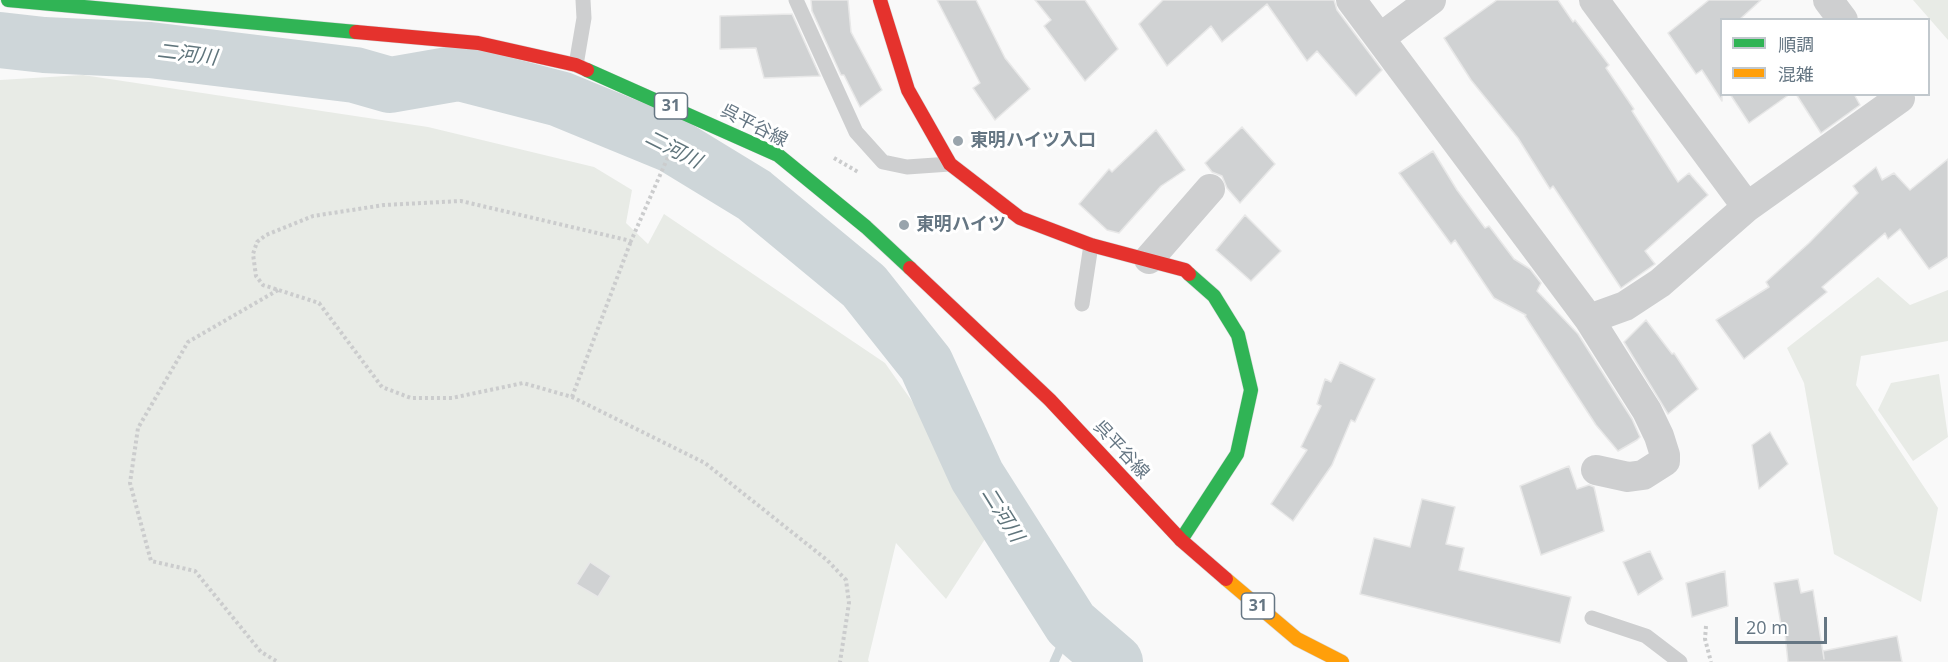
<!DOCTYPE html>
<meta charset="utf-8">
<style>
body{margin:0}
#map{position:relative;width:1948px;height:662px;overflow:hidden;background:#f9f9f9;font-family:"Open Sans","Noto Sans JP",sans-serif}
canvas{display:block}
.legend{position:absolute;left:1720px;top:18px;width:210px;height:78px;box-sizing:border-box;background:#fff;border:2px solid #c1c8cd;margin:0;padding:8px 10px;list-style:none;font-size:18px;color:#657683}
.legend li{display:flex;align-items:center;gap:12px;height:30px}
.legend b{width:30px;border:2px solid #c1c8cd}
.scale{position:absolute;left:1735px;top:617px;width:92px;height:27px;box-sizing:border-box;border:3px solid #657683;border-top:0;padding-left:8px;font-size:18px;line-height:21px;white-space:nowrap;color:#657683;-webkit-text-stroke:4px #fff;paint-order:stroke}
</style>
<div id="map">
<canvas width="1948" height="662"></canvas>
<ul class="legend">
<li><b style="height:8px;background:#30b455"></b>順調</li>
<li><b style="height:8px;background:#ff9f0a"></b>混雑</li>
</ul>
<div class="scale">20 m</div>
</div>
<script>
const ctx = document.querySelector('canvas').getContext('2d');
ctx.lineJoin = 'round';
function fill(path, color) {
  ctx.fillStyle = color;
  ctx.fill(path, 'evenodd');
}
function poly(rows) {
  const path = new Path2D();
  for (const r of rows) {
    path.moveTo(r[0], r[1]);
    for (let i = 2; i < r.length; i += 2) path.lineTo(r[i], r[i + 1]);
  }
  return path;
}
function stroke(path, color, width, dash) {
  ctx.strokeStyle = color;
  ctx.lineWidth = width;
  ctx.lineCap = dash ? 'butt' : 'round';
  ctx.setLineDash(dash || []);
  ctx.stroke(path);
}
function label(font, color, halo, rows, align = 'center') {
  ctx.font = font + ' "Open Sans","Noto Sans JP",sans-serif';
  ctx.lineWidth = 6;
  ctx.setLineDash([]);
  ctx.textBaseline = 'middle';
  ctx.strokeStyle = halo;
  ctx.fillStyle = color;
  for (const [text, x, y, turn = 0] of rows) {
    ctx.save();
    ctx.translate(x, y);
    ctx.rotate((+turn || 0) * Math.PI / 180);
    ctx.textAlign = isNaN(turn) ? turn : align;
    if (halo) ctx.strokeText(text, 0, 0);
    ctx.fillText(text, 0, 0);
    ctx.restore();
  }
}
fill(poly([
 [1913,0,1948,0,1948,40],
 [83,75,428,127,594,167,632,190,626,223,648,244,664,214,885,363,948,452,980,508,985,539,946,599,896,543,868,660,869,662,0,662,0,80],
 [1878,277,1910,305,1948,290,1948,341,1861,356,1856,385,1938,508,1921,602,1834,554,1804,383,1787,348],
 [1939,374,1948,437,1913,461,1878,410,1891,383]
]), '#e8ebe6');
stroke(poly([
 [1054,662,1071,624]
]), '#ced6d9', 9);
stroke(poly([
 [0,40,44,45,150,50,355,75,390,85,459,73,560,99,672,145,754,195,864,286,926,364,977,476,1071,624,1115,662]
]), '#ced6d9', 56);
const building = poly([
 [811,0,848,0,851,32,882,90,860,107,844,75,841,75,812,11,811,0],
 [937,0,976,0,1005,58,1030,89,995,120,973,88,980,83,937,0],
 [1035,0,1085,0,1118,49,1085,81,1044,26,1051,20,1035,0],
 [1163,0,1334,0,1337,10,1382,70,1356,96,1317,51,1307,61,1267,4,1222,42,1211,26,1167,66,1139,24,1163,0],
 [1497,0,1558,0,1573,22,1575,20,1609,65,1606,68,1634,109,1632,111,1678,182,1689,173,1708,195,1645,251,1655,264,1621,288,1553,186,1550,189,1518,138,1471,80,1444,38,1497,0],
 [1709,0,1761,0,1739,20,1722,20,1722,101,1702,70,1696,74,1668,33,1709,0],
 [792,14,820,76,764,78,756,48,720,49,720,16,792,14],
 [1730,94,1790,94,1749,123,1730,94],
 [1796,94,1854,94,1860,105,1821,133,1796,94],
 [1242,127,1275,164,1240,203,1227,188,1222,176,1212,172,1205,163,1242,127],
 [1156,130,1185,170,1161,186,1119,233,1107,230,1079,204,1109,169,1112,172,1156,130],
 [1433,151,1457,190,1485,228,1489,226,1514,259,1530,269,1541,283,1537,291,1578,334,1632,419,1640,437,1637,440,1618,451,1596,425,1525,316,1526,315,1494,298,1455,240,1451,244,1399,173,1433,151],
 [1948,159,1948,257,1929,269,1900,229,1888,239,1885,233,1822,287,1827,292,1744,359,1716,320,1769,287,1766,282,1809,243,1858,193,1853,186,1876,167,1882,180,1894,173,1910,190,1948,159],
 [1245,215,1281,251,1251,281,1216,250,1245,215],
 [1646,320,1672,354,1674,353,1698,389,1668,414,1624,342,1646,320],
 [1340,362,1375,379,1355,422,1351,420,1332,465,1293,521,1271,504,1307,450,1301,447,1321,406,1317,404,1325,379,1331,382,1340,362],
 [1770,432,1788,464,1759,489,1752,445,1770,432],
 [1569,466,1577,489,1589,485,1594,487,1604,531,1541,555,1520,486,1569,466],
 [1422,499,1455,507,1446,544,1464,548,1459,570,1571,597,1560,643,1360,594,1374,538,1410,547,1422,499],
 [1650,551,1663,579,1638,595,1623,562,1650,551],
 [590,562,611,576,598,597,576,584,590,562],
 [1725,571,1728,606,1692,617,1686,583,1725,571],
 [1798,579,1801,593,1813,590,1824,659,1823,651,1897,636,1902,662,1788,662,1784,624,1781,625,1774,583,1798,579]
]);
fill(building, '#d0d2d3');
stroke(building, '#e8e8e8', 1.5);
const fast = poly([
 [8,0,356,32],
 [587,70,778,155,866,227,910,268],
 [1181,540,1237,454,1251,390,1238,335,1214,296,1189,274]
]);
const slow = poly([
 [1226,579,1297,639,1342,662]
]);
const jam = poly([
 [880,0,908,90,950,164,1020,218,1091,245,1185,270,1189,274],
 [356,32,478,43,576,65,587,70],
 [910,268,1050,400,1181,540,1226,579]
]);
stroke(fast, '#d5d6d7', 15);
stroke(slow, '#d5d6d7', 15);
stroke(jam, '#d5d6d7', 15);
stroke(poly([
 [675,141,631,241,461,201,384,205,313,216,266,235,257,242,253,254,256,276,263,285,319,303,382,387,411,398,452,398,523,383,572,397,705,463,827,560,846,580,849,603,840,662],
 [834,158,858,172],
 [278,290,188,342,138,428,130,483,151,561,195,571,261,652,278,662],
 [572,397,631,241],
 [1706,626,1705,639,1711,662]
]), '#cbcccd', 4, [3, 3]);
stroke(poly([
 [796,0,856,132,883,162,907,167,950,164],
 [576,65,584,18,583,0],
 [1082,304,1091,245],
 [1592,618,1646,636,1680,662]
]), '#cecfd0', 15);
stroke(poly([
 [1351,0,1589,319,1625,306,1660,283,1747,207,1900,98,1897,94],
 [1594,0,1747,207],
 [1828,0,1843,20],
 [1380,38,1431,0],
 [1149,259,1210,189],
 [1589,319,1647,411,1659,436,1665,455,1665,461,1643,475,1628,477,1596,470]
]), '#cecfd0', 30);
stroke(fast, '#30b455', 14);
stroke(slow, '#ff9f0a', 14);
stroke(jam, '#e5322d', 14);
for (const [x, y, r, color] of [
 [958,141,6,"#99a4ac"],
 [904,225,6,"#99a4ac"]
]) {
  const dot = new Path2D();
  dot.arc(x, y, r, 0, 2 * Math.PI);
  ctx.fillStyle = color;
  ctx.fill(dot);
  stroke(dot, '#fff', 2);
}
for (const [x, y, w] of [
 [671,106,33],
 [1258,606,33]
]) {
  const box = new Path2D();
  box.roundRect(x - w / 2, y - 13, w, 26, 4.5);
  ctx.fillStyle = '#fff';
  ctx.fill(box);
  stroke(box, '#657683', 1.5);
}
label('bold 16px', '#657683', null, [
 ["31",671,106],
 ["31",1258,606]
]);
label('18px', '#657683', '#fff', [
 ["呉平谷線",754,126,27],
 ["呉平谷線",1121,450,47]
]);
label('bold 18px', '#657683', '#fff', [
 ["東明ハイツ入口",970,141],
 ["東明ハイツ",916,225]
], 'left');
label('italic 20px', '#60757c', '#fff', [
 ["二河川",187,55,7],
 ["二河川",673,150,27],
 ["二河川",1002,515,58]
]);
</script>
